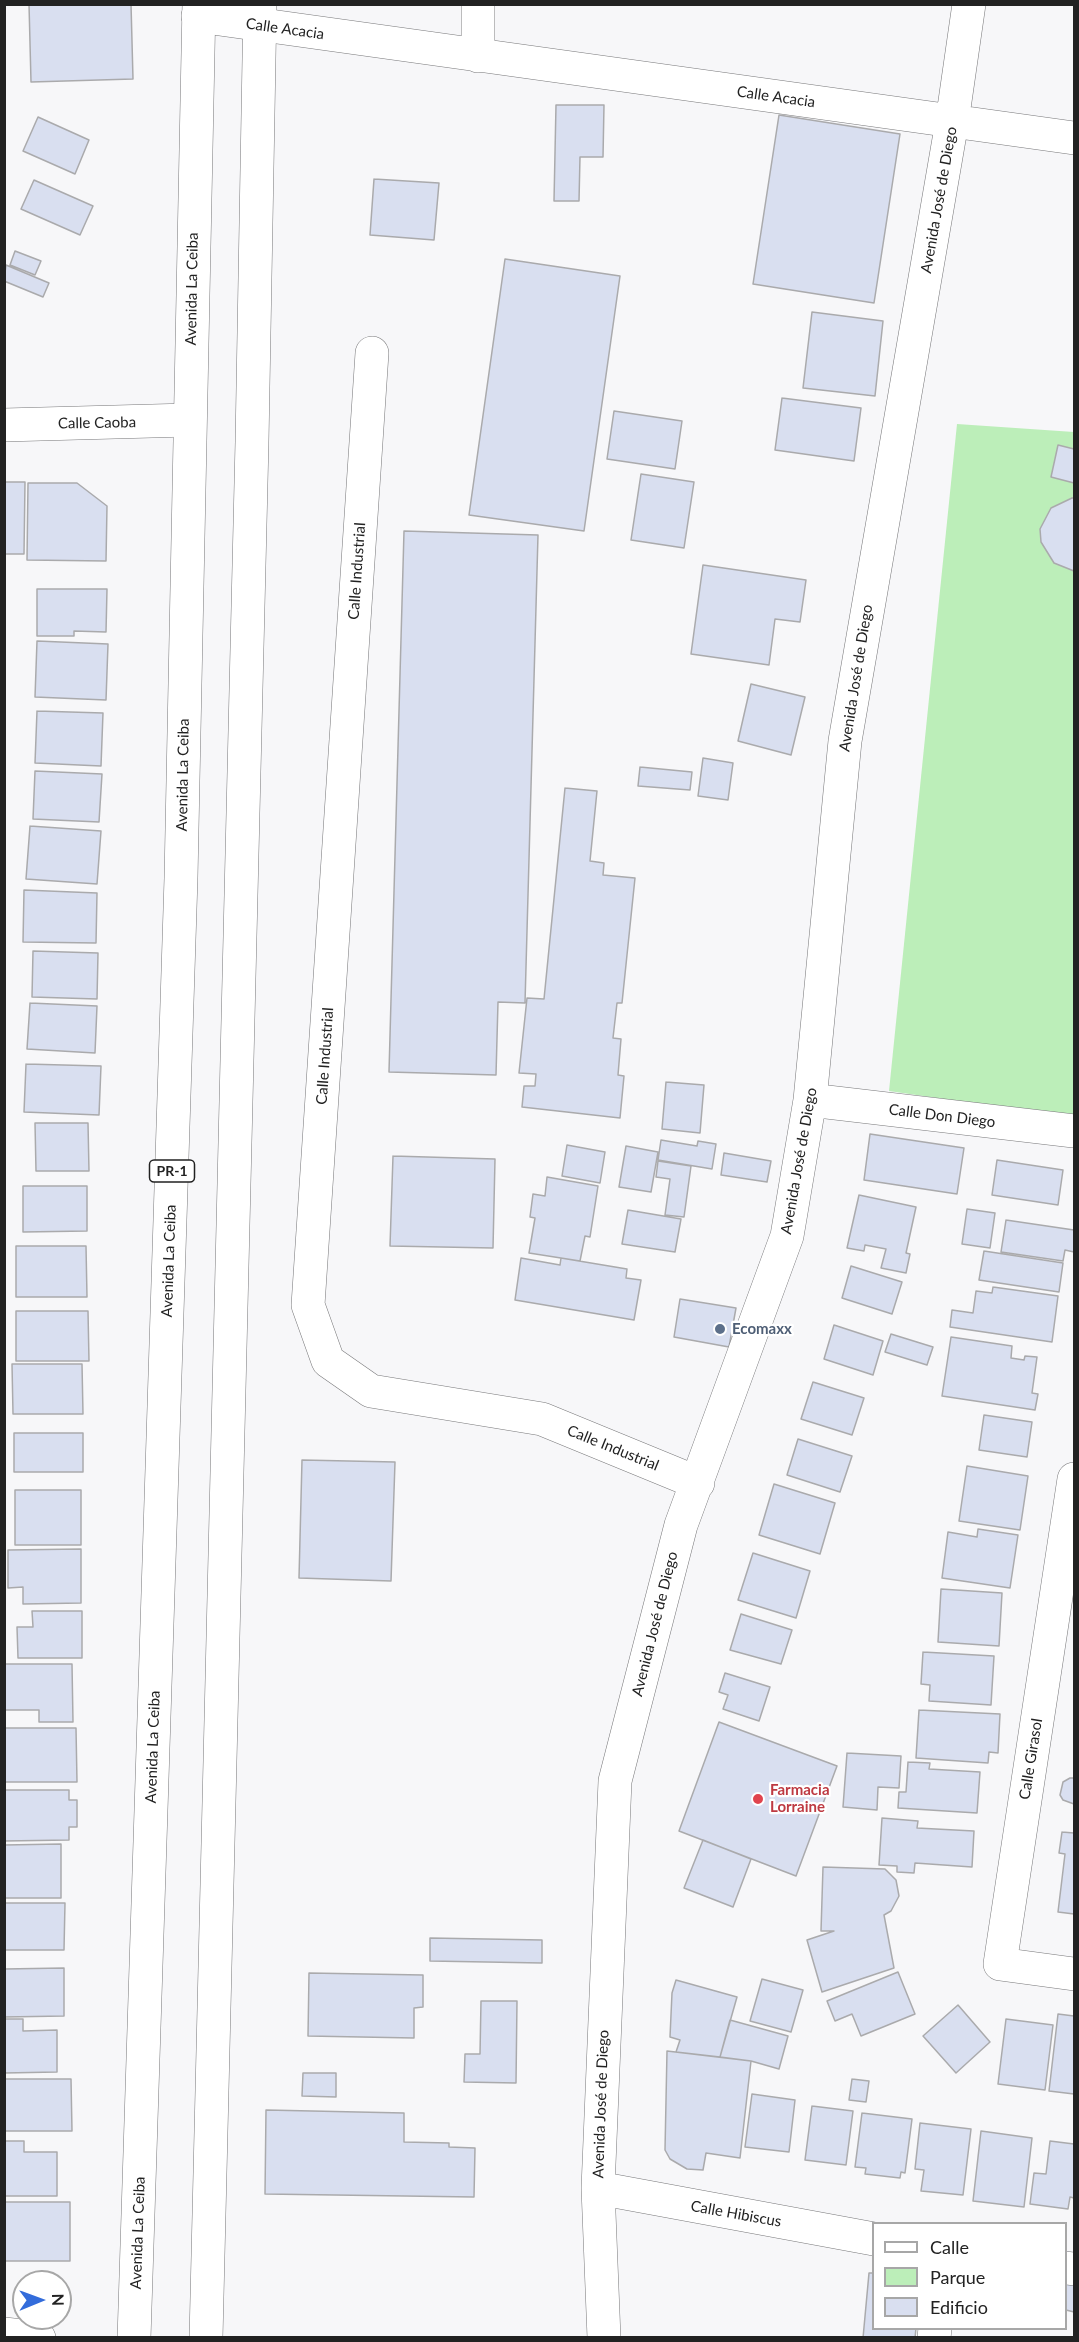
<!DOCTYPE html>
<meta charset="utf-8">
<style>
body{margin:0}
#map{position:relative;width:1079px;height:2342px;overflow:hidden;background:#f7f7f9;font-family:Lato,sans-serif}
canvas{display:block}
.frame{position:absolute;inset:0;border:6px solid #222;pointer-events:none}
.legend{position:absolute;left:872px;top:2222px;width:195px;height:108px;box-sizing:border-box;background:#fff;border:2px solid #a7a7a7;margin:0;padding:8px 10px;list-style:none;font-size:18px;color:#222}
.legend li{display:flex;align-items:center;gap:12px;height:30px}
.legend b{width:30px;border:2px solid #a7a7a7}
.north{position:absolute;left:12px;top:2270px;width:60px;height:60px;box-sizing:border-box;background:#fff;border:2px solid #a7a7a7;border-radius:50%;rotate:89deg;font-size:16px;font-weight:700;line-height:24px;text-align:center;color:#222}
.north::after{content:'';display:block;margin:auto;width:21px;height:27px;background:#336cdb;clip-path:polygon(50% 0,100% 100%,50% 72%,0 100%)}
</style>
<div id="map">
<canvas width="1079" height="2342"></canvas>
<div class="frame"></div>
<ul class="legend">
<li><b style="height:8px;background:#fff"></b>Calle</li>
<li><b style="height:16px;background:#bceeb9"></b>Parque</li>
<li><b style="height:16px;background:#d9dff0"></b>Edificio</li>
</ul>
<div class="north">N</div>
</div>
<script>
const ctx = document.querySelector('canvas').getContext('2d');
ctx.lineJoin = 'round';
function fill(path, color) {
  ctx.fillStyle = color;
  ctx.fill(path, 'evenodd');
}
function poly(rows) {
  const path = new Path2D();
  for (const r of rows) {
    path.moveTo(r[0], r[1]);
    for (let i = 2; i < r.length; i += 2) path.lineTo(r[i], r[i + 1]);
  }
  return path;
}
function stroke(path, color, width, dash) {
  ctx.strokeStyle = color;
  ctx.lineWidth = width;
  ctx.lineCap = dash ? 'butt' : 'round';
  ctx.setLineDash(dash || []);
  ctx.stroke(path);
}
function label(font, color, halo, rows, align = 'center') {
  ctx.font = font + ' Lato,sans-serif';
  ctx.lineWidth = 4.5;
  ctx.setLineDash([]);
  ctx.textBaseline = 'middle';
  ctx.strokeStyle = halo;
  ctx.fillStyle = color;
  for (const [text, x, y, turn = 0] of rows) {
    ctx.save();
    ctx.translate(x, y);
    ctx.rotate((+turn || 0) * Math.PI / 180);
    ctx.textAlign = isNaN(turn) ? turn : align;
    if (halo) ctx.strokeText(text, 0, 0);
    ctx.fillText(text, 0, 0);
    ctx.restore();
  }
}
fill(poly([
 [957,424,1074,432,1074,1118,889,1091]
]), '#bceeb9');
const building = poly([
 [29,4,131,4,133,79,31,82,29,4],
 [556,105,604,105,603,157,580,157,579,201,554,201,556,105],
 [779,115,900,134,874,303,753,284,779,115],
 [38,117,89,140,75,174,23,151,38,117],
 [374,179,439,183,434,240,370,235,374,179],
 [34,180,93,206,80,235,21,209,34,180],
 [15,251,41,261,35,275,10,265,15,251],
 [505,259,620,276,584,531,469,515,505,259],
 [6,265,49,283,43,297,4,281,6,265],
 [812,312,883,321,875,396,803,388,812,312],
 [782,398,861,408,854,461,775,450,782,398],
 [614,411,682,421,675,469,607,459,614,411],
 [1058,445,1074,449,1074,483,1051,477,1058,445],
 [641,474,694,482,684,548,631,540,641,474],
 [4,482,25,482,24,554,4,554,4,482],
 [28,483,77,483,107,506,106,561,27,560,28,483],
 [1072,498,1074,498,1074,571,1054,563,1041,542,1040,529,1051,508,1072,498],
 [404,531,538,535,525,1003,498,1002,496,1075,389,1072,404,531],
 [703,565,806,580,800,622,775,619,769,665,691,654,703,565],
 [37,589,107,589,106,632,74,631,74,636,37,636,37,589],
 [37,641,108,644,106,700,35,697,37,641],
 [751,684,805,697,791,755,738,741,751,684],
 [37,711,103,713,101,766,35,763,37,711],
 [703,758,733,763,728,800,698,796,703,758],
 [640,767,692,772,690,790,638,786,640,767],
 [35,771,102,774,99,822,33,819,35,771],
 [565,788,597,791,590,861,604,863,603,875,635,878,622,1003,617,1003,613,1038,621,1039,618,1075,624,1076,620,1118,522,1107,524,1086,535,1086,536,1074,519,1073,527,998,544,999,565,788],
 [30,826,101,831,97,884,26,879,30,826],
 [24,890,97,893,96,943,23,942,24,890],
 [33,951,98,953,97,999,32,997,33,951],
 [30,1003,97,1006,95,1053,27,1049,30,1003],
 [26,1064,101,1066,99,1115,24,1112,26,1064],
 [666,1082,704,1085,700,1133,662,1129,666,1082],
 [35,1123,88,1123,89,1171,36,1171,35,1123],
 [870,1134,964,1148,957,1194,864,1180,870,1134],
 [661,1140,697,1146,698,1141,716,1144,712,1169,658,1160,661,1140],
 [567,1145,605,1152,600,1183,562,1176,567,1145],
 [626,1146,658,1152,651,1192,619,1187,626,1146],
 [724,1153,771,1161,767,1182,721,1175,724,1153],
 [393,1156,495,1159,493,1248,390,1246,393,1156],
 [997,1160,1063,1170,1058,1205,992,1195,997,1160],
 [658,1161,691,1166,684,1217,665,1215,670,1179,656,1177,658,1161],
 [547,1177,598,1186,590,1237,585,1236,580,1261,529,1253,535,1218,530,1217,533,1194,545,1196,547,1177],
 [23,1186,87,1186,87,1231,23,1232,23,1186],
 [859,1195,916,1207,906,1253,910,1254,906,1273,881,1268,886,1249,865,1245,864,1251,847,1248,859,1195],
 [967,1209,995,1213,990,1248,962,1244,967,1209],
 [628,1210,681,1219,675,1252,622,1244,628,1210],
 [1006,1220,1074,1230,1074,1252,1065,1250,1063,1261,1001,1252,1006,1220],
 [16,1246,86,1246,87,1297,16,1297,16,1246],
 [984,1251,1063,1263,1059,1292,979,1280,984,1251],
 [521,1258,560,1265,561,1258,627,1269,626,1278,641,1280,634,1320,515,1300,521,1258],
 [851,1266,902,1282,892,1314,842,1298,851,1266],
 [993,1287,1058,1296,1052,1342,950,1327,952,1310,973,1313,976,1291,992,1293,993,1287],
 [680,1299,736,1308,729,1347,674,1337,680,1299],
 [16,1311,88,1311,89,1361,16,1361,16,1311],
 [834,1325,883,1341,873,1375,824,1359,834,1325],
 [891,1334,933,1347,927,1365,885,1352,891,1334],
 [951,1337,1012,1346,1011,1358,1024,1360,1025,1356,1037,1357,1032,1393,1038,1394,1035,1410,942,1396,951,1337],
 [12,1364,82,1364,83,1414,13,1414,12,1364],
 [813,1382,864,1398,852,1435,801,1419,813,1382],
 [984,1415,1032,1422,1027,1457,979,1450,984,1415],
 [14,1433,83,1433,83,1472,14,1472,14,1433],
 [798,1439,852,1456,840,1492,787,1475,798,1439],
 [302,1460,395,1462,391,1581,299,1578,302,1460],
 [967,1466,1028,1476,1020,1530,959,1521,967,1466],
 [774,1484,835,1503,820,1554,759,1535,774,1484],
 [15,1490,81,1490,81,1545,15,1545,15,1490],
 [978,1529,1018,1535,1010,1588,942,1578,948,1532,977,1537,978,1529],
 [81,1549,81,1603,23,1604,23,1587,8,1588,8,1550,81,1549],
 [753,1553,810,1571,796,1618,738,1600,753,1553],
 [941,1589,1002,1593,999,1646,938,1642,941,1589],
 [32,1611,82,1611,82,1658,18,1658,17,1627,33,1627,32,1611],
 [741,1614,792,1630,781,1664,730,1650,741,1614],
 [923,1652,994,1656,991,1705,929,1701,930,1685,921,1684,923,1652],
 [4,1664,72,1664,73,1722,39,1722,39,1710,4,1710,4,1664],
 [725,1673,770,1687,759,1721,723,1709,728,1695,719,1692,725,1673],
 [919,1710,1000,1714,998,1753,989,1752,988,1763,916,1758,919,1710],
 [719,1722,837,1766,796,1876,679,1831,719,1722],
 [4,1728,76,1728,77,1782,4,1782,4,1728],
 [847,1753,901,1756,899,1788,878,1787,877,1810,843,1807,847,1753],
 [908,1762,930,1763,929,1769,980,1772,977,1813,898,1808,899,1792,906,1792,908,1762],
 [1070,1778,1074,1778,1074,1811,1074,1804,1063,1800,1060,1795,1063,1782,1070,1778],
 [4,1790,69,1790,69,1800,77,1800,77,1827,69,1827,69,1840,4,1841,4,1790],
 [882,1818,918,1821,917,1828,974,1831,972,1867,915,1863,914,1873,897,1872,897,1866,879,1865,882,1818],
 [1062,1832,1074,1833,1074,1914,1058,1912,1065,1854,1059,1853,1062,1832],
 [703,1840,751,1859,733,1907,684,1888,703,1840],
 [61,1844,61,1898,4,1898,4,1845,61,1844],
 [823,1867,885,1869,896,1880,899,1896,891,1911,884,1915,894,1968,822,1992,807,1940,834,1931,821,1931,823,1867],
 [4,1903,65,1903,64,1950,4,1950,4,1903],
 [430,1938,542,1940,542,1963,430,1961,430,1938],
 [64,1968,64,2016,4,2017,4,1969,64,1968],
 [898,1972,915,2014,861,2036,852,2014,835,2021,827,2001,898,1972],
 [309,1973,423,1975,423,2007,414,2008,414,2038,308,2036,309,1973],
 [762,1979,803,1990,791,2032,750,2021,762,1979],
 [676,1980,737,1997,720,2057,676,2052,680,2040,670,2037,672,1993,676,1980],
 [481,2001,517,2001,516,2083,464,2082,465,2054,480,2054,481,2001],
 [958,2005,990,2042,956,2073,923,2036,958,2005],
 [1058,2014,1074,2016,1074,2094,1049,2091,1058,2014],
 [4,2019,23,2019,23,2031,57,2030,57,2072,4,2073,4,2019],
 [1006,2019,1053,2025,1045,2090,998,2084,1006,2019],
 [730,2020,788,2036,779,2069,751,2061,720,2057,730,2020],
 [667,2051,751,2061,740,2158,706,2153,703,2170,687,2169,670,2159,665,2150,667,2051],
 [303,2073,336,2073,336,2097,302,2096,303,2073],
 [4,2079,71,2079,72,2131,4,2131,4,2079],
 [852,2079,869,2081,866,2102,849,2100,852,2079],
 [752,2094,795,2100,789,2152,745,2147,752,2094],
 [812,2106,853,2111,846,2165,805,2160,812,2106],
 [266,2110,404,2113,404,2142,449,2143,449,2147,475,2148,474,2197,265,2194,266,2110],
 [862,2113,912,2119,905,2173,901,2172,900,2178,865,2174,866,2168,855,2167,862,2113],
 [920,2123,971,2129,963,2195,921,2191,924,2170,915,2169,920,2123],
 [981,2131,1032,2138,1024,2207,973,2201,981,2131],
 [4,2141,24,2141,24,2152,57,2152,57,2196,4,2196,4,2141],
 [1050,2141,1074,2144,1074,2198,1070,2197,1068,2209,1030,2204,1034,2173,1046,2174,1050,2141],
 [4,2202,70,2202,70,2261,4,2261,4,2202],
 [869,2273,874,2273,874,2328,916,2328,915,2338,863,2338,869,2273],
 [1066,2280,1074,2281,1074,2312,1066,2310,1066,2280]
]);
fill(building, '#d9dff0');
stroke(building, '#aaaaac', 1.5);
const minor = poly([
 [198,16,1074,138],
 [478,56,478,4],
 [372,353,308,1305,328,1361,371,1391,542,1419,698,1483],
 [4,425,189,420],
 [810,1100,1074,1131],
 [1074,1479,1000,1964,1074,1974],
 [598,2188,874,2239],
 [1066,2268,1074,2269],
 [4,2334,39,2338],
 [604,2338,598,2188,615,1781,681,1525,787,1236,810,1100,845,741,952,122,969,4],
 [934,2338,935,2328]
]);
const highway = poly([
 [134,2338,181,878,199,4],
 [206,2338,252,442,260,4]
]);
stroke(minor, '#78787a', 34);
stroke(highway, '#78787a', 34);
stroke(minor, '#fff', 33);
stroke(highway, '#fff', 33);
for (const [x, y, r, color] of [
 [720,1329,6,"#5c6f8a"],
 [758,1799,6,"#e0444e"]
]) {
  const dot = new Path2D();
  dot.arc(x, y, r, 0, 2 * Math.PI);
  ctx.fillStyle = color;
  ctx.fill(dot);
  stroke(dot, '#fff', 2);
}
for (const [x, y, w] of [
 [172,1171,45]
]) {
  const box = new Path2D();
  box.roundRect(x - w / 2, y - 11, w, 22, 4.5);
  ctx.fillStyle = '#fff';
  ctx.fill(box);
  stroke(box, '#222', 1.5);
}
label('bold 14px', '#222', null, [
 ["PR-1",172,1171]
]);
label('15px', '#222', '#fff', [
 ["Calle Acacia",285,29,8],
 ["Calle Acacia",776,97,8],
 ["Avenida José de Diego",939,200,-80],
 ["Avenida La Ceiba",192,289,-89],
 ["Calle Caoba",97,423,-1],
 ["Calle Industrial",357,571,-86],
 ["Avenida José de Diego",856,678,-81],
 ["Avenida La Ceiba",183,775,-89],
 ["Calle Industrial",325,1056,-86],
 ["Calle Don Diego",942,1116,7],
 ["Avenida José de Diego",799,1161,-80],
 ["Avenida La Ceiba",169,1261,-88],
 ["Calle Industrial",613,1448,22],
 ["Avenida José de Diego",655,1624,-76],
 ["Avenida La Ceiba",153,1747,-88],
 ["Calle Girasol",1031,1759,-81],
 ["Avenida José de Diego",601,2104,-88],
 ["Calle Hibiscus",736,2214,10],
 ["Avenida La Ceiba",138,2233,-88]
]);
label('bold 15px', '#4e5e75', '#fff', [
 ["Ecomaxx",732,1329]
], 'left');
label('bold 15px', '#be3a42', '#fff', [
 ["Farmacia",770,1790],
 ["Lorraine",770,1807]
], 'left');
</script>
